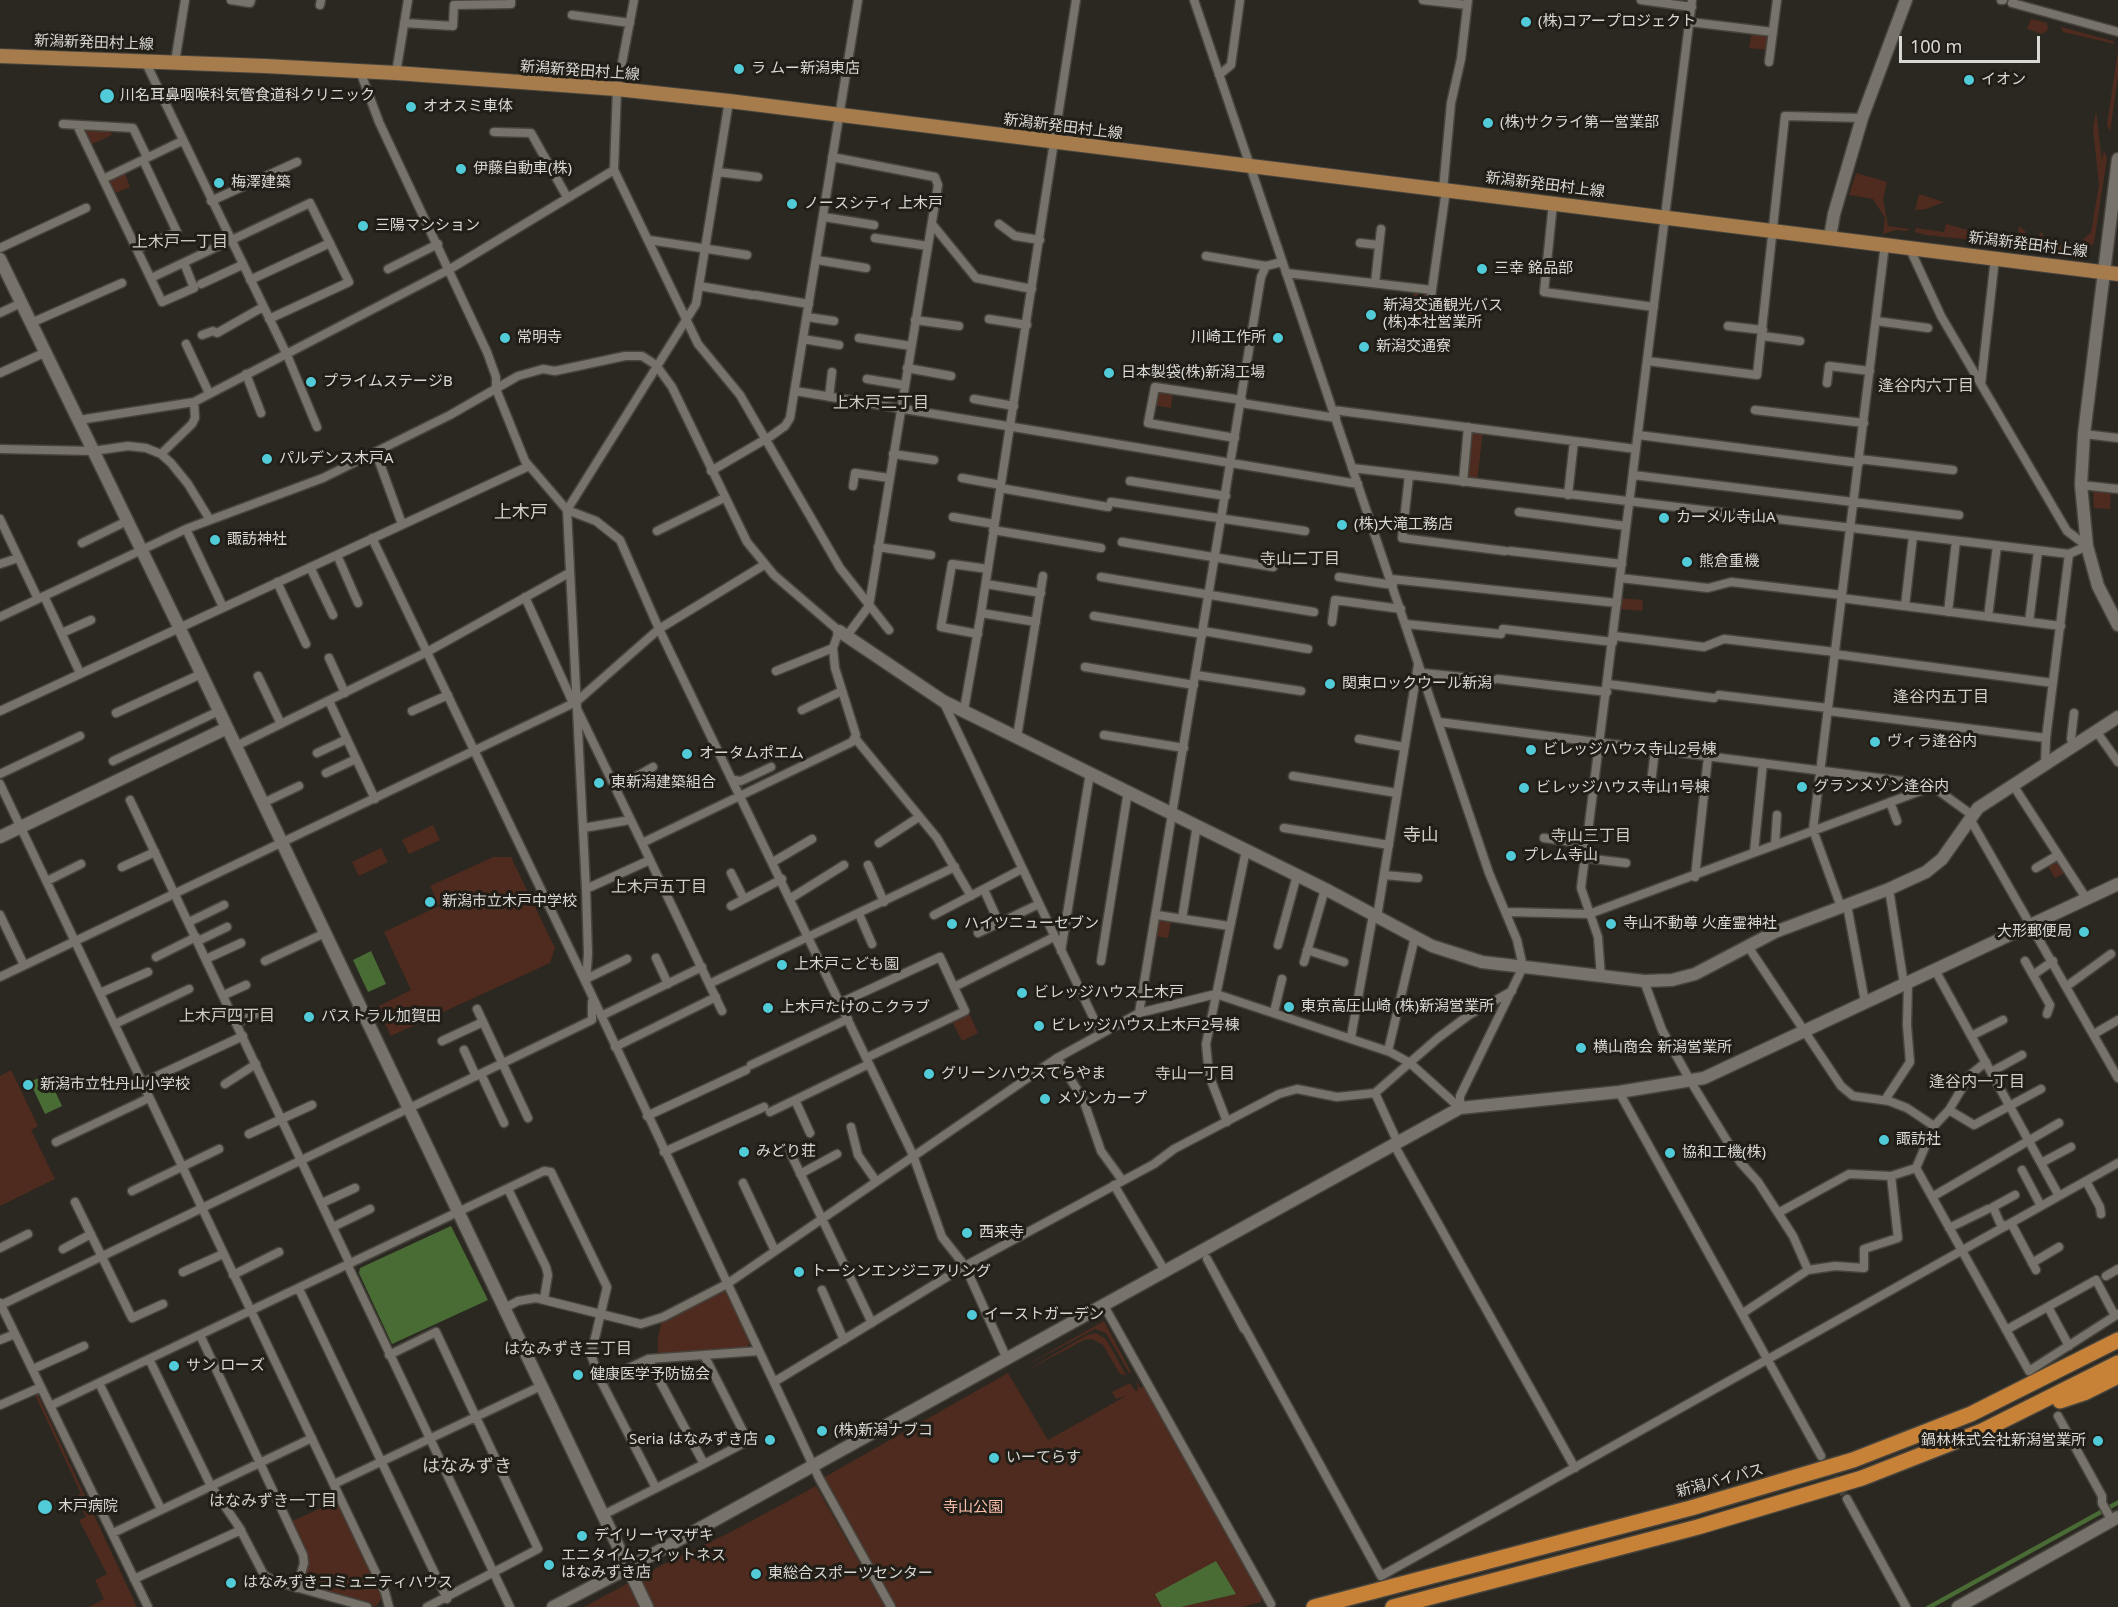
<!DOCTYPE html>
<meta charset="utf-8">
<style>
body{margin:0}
#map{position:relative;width:2118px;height:1607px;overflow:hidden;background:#2b2821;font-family:"Noto Sans",sans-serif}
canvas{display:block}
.scale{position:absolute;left:1899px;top:36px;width:141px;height:27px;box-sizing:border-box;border:3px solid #dad8d3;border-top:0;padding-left:8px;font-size:18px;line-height:21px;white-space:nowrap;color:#dad8d3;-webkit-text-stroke:4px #211e17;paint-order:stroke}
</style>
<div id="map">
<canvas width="2118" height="1607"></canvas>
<div class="scale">100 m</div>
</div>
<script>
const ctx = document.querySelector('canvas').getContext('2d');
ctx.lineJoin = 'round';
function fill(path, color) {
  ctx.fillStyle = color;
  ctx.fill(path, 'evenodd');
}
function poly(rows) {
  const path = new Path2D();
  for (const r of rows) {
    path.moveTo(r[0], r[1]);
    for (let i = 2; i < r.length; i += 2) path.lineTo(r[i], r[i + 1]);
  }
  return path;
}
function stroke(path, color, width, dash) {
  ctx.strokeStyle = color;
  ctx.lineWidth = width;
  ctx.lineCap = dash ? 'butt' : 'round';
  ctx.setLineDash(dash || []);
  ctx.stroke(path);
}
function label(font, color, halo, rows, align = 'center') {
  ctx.font = font + ' "Noto Sans","Noto Sans JP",sans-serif';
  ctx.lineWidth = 6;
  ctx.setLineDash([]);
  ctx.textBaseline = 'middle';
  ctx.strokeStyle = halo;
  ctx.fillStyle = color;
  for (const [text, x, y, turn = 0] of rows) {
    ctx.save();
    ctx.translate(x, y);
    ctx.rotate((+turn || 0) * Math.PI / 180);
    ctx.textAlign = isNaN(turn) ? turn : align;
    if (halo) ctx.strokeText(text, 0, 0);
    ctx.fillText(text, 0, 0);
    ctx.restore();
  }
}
fill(poly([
 [2031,19,2047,23,2048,30,2042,34,2027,29],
 [2061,27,2113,41,2115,44,2063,32],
 [1752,30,1772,32,1770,50,1749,48],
 [2118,50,2118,77,2110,132,2107,125],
 [2096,111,2102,160,2104,150,2107,158,2094,243,2083,253,2075,252,2074,254,2033,248,2040,233,2043,233,2042,239,2075,248,2091,232,2099,185,2093,129],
 [78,125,108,127,112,135,88,146],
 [124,171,130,187,111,195,104,179],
 [1856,173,1887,182,1883,199,1888,226,1909,229,1907,231,1896,230,1883,234,1885,218,1873,199,1849,195],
 [1919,194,1944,202,1926,209,1915,210],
 [1946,224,1975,232,1977,228,1987,231,1982,241,1926,235,1915,232,1916,228,1944,232],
 [2019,226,2026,232,2022,247,1988,241,1990,232,2020,240,2022,233,2018,232],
 [1414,290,1429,291,1426,314,1412,313],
 [1155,389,1173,392,1171,408,1153,405],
 [1483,430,1477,483,1468,482,1464,475,1468,432],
 [2093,487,2111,489,2110,509,2094,508],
 [1620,598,1643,600,1642,611,1619,609],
 [433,825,440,840,409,854,402,840],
 [381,848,388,862,359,876,352,862],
 [2058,855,2068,871,2055,878,2046,863],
 [493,857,511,857,555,948,550,963,391,1036,377,1007,411,990,384,932,439,906,430,886],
 [1157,915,1172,918,1168,938,1154,936],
 [969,1013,978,1033,962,1041,952,1021],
 [11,1070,38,1126,31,1130,55,1179,0,1206,0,1076],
 [727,1284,752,1337,745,1352,658,1358,658,1337,663,1317],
 [1104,1321,1131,1372,1129,1373,1106,1333,1095,1329,1023,1367],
 [1096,1333,1106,1339,1126,1375,1120,1374,1103,1345,1092,1339,1084,1340,1022,1373,1087,1335],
 [1008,1373,1048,1440,1126,1396,1116,1399,1112,1392,1130,1383,1135,1391,1138,1390,1136,1380,1140,1388,1146,1385,1262,1595,1261,1602,1242,1607,895,1607,823,1478],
 [36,1391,137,1607,89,1607,104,1599,95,1580,107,1574,79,1520,86,1517,76,1497,81,1494,35,1395,0,1410,0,1407],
 [816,1486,885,1607,584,1607,662,1565,729,1533],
 [341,1499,385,1592,376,1607,297,1588,304,1563,288,1523]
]), '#4e2b1e');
fill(poly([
 [371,951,386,984,368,992,353,960],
 [47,1074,62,1106,45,1114,30,1082],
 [451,1226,488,1300,392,1344,359,1273,360,1268],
 [2118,1500,2118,1505,1934,1607,1925,1607],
 [1216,1561,1236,1594,1181,1607,1162,1607,1155,1594]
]), '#496c35');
stroke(poly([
 [1827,1467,1847,1499]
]), '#45423c', 8, [8, 4]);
const street = poly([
 [231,0,250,3,251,0],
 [634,0,617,89,614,170,698,344,740,395,840,568,889,630],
 [1194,0,1489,873,1517,940,1523,967,1460,1096,1460,1108],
 [1423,0,1467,5],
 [1641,0,1692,7],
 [2001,0,2003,0],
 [2012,3,2118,32],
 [320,5,321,0],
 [572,15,630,23],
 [1690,22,1773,32],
 [404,23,453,26,454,5,511,4,511,0],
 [145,61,287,355,317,427],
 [175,62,185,0],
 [1769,62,1777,0],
 [360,71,379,122,487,352,496,377,496,389,525,461,567,510,596,521,620,540,659,629,913,1155,942,1237,965,1266,1007,1359],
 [396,73,408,0],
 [1219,75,1231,65,1240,0],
 [63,124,133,128,147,157],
 [77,125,162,302,194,288,184,263],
 [494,132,531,133,567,197],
 [832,157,935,177,938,185,869,606,846,637],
 [718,172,758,177],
 [103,179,182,141],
 [1443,190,1451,103,1461,59,1468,0],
 [211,201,297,162],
 [1553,203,1544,292,1654,307],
 [824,217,874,225],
 [932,224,976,278,1032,289],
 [999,224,1015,236,1040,240],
 [875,238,928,246],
 [649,240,747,255],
 [1360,243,1379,245],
 [0,248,86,208],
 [137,249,177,232,144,162],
 [1206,256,1266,266],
 [817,260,866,268],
 [388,269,438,244],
 [1286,273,1432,290],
 [151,278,310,203,349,282,269,319],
 [250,280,330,243],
 [1375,283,1381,229],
 [201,284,242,265],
 [699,286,752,295],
 [755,295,809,304],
 [1430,304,1446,190],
 [0,313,21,303],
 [807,317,834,321],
 [989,319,1027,325],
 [915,320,959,326],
 [1876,321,1928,328],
 [31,323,122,283],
 [1728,326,1763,330],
 [202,335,213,331,217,333,263,307],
 [1762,336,1800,341],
 [859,338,911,346],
 [803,339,839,345],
 [186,344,209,393],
 [1647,361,1757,375,1785,116,1862,118],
 [907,368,951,376],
 [0,373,46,352],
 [246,374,261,413],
 [867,379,904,385],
 [1827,383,1829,366,1870,371],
 [1981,384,1995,258],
 [795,391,1358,484],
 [829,397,832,372],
 [974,399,1014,406],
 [1241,403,1336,418],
 [1333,410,1636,449],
 [1755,410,1864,423],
 [79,420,194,402,450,269,614,170],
 [2084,434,2118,438],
 [1638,435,1859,463],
 [1235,438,1148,423,1155,387,1242,400],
 [0,449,93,451,128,446,146,448,161,454,171,463,188,484,210,520],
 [376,453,402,524],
 [161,454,192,424,195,418,194,402],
 [893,454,934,460],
 [1859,459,1953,470],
 [1352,468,2069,554,2087,546,2067,531,1941,316,1909,247],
 [711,471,771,436,785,426,790,418,858,0],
 [1633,475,1959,515],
 [1409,476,1402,538,1505,551],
 [962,478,1001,485],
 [1130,481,1226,496],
 [1463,482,1468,427],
 [2081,485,2118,489],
 [853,486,855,473,889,478],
 [1000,488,1108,507],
 [1568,495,1574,441],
 [1111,502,1305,531],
 [1519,512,1626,526],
 [953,517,994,524],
 [0,519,38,599],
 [186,529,223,607],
 [993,530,1101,548],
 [657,531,724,498],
 [372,538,586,983,819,1478,891,1607],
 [1122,542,1273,567],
 [82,543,127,521],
 [878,547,931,555],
 [1510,551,1622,564],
 [337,555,358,603],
 [0,564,18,558],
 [310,567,333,615],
 [1101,577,1314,612],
 [1339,577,1393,585],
 [1620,578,1708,588,1731,582,1842,595],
 [1391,579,1617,603],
 [277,582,306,644],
 [986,584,1041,593],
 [44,596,80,673],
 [525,597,573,703],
 [1841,598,2061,626],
 [1905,606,1913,536],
 [1948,612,1956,541],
 [981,613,1036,622],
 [1094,616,1203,634],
 [0,617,186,529,323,478,450,415,518,376,543,369,555,371,625,356,642,356,656,365,672,387,747,542,774,575,839,631,833,648,835,668,856,735,852,742,642,843,650,860,586,889],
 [1988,617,1997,546],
 [1332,622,1335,600,1401,609],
 [2029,622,2038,551],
 [1406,624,1501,634],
 [1503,629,1613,642],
 [1203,631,1308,649],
 [62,633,91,620],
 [978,634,941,627,952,564,988,569],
 [1614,636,1704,647,1724,639,1835,652],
 [1834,654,2053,683],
 [329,658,345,693],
 [1085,667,1194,685],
 [776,671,833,648],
 [1423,673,1493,680],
 [1196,675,1301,691],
 [258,676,281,724],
 [1498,679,1607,692],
 [1608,684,1714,698],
 [1719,695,1828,708],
 [329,701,375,799],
 [943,701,1101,1034],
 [802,710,842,691],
 [964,710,981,613,1076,0],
 [0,711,529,466],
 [412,711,448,695],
 [578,711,642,843],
 [1828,711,2046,738],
 [116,713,201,674],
 [2074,713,2071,739,2074,745],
 [1439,722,1918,783,1932,786,1972,815],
 [2096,731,2118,762],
 [1104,735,1184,748],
 [1017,737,1043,576],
 [855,738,937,838,971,896],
 [1359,739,1404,747],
 [236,746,427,652,569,573],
 [317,753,347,739],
 [113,761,219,711],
 [2045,765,2046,738,2069,554],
 [326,773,356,759],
 [0,774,80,736],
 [1293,776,1397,793],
 [734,780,741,781,771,767],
 [1651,783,1655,750],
 [0,784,385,1592,389,1607],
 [2013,785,2086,898],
 [616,788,653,767],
 [130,800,350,1264],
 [1890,802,1897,821],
 [263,803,299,786],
 [1970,819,2118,1078],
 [583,828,630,820],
 [1284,828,1389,845],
 [1544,838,1587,844],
 [879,843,919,817],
 [1775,845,1777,815],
 [1754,852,1763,763],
 [1585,858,1626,863],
 [650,860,722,1011],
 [773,862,812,839],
 [868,865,884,902],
 [122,867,155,852],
 [2036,868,2058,855],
 [731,873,744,899],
 [1384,875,1418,878],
 [1695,877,1708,757],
 [47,881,81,864],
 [1889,889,1904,984],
 [986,894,999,923],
 [791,898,844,865],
 [1847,905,1865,1002],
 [731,906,782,879],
 [1841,907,1813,830,1885,244],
 [1507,912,1589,914,1931,787],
 [859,914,872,944],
 [0,915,24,965],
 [934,915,1022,869],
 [1157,915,1229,926],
 [1377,917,1418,665],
 [1182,919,1197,825],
 [189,922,224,905],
 [978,933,1039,904],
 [198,941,227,927],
 [1278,945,1297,875],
 [1747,945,1841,1086,1853,1096,1889,1101,1907,1108,1934,1126,1916,1168],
 [1307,950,1344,962],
 [1061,951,1090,773],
 [156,957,196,937],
 [656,958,668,984],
 [206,959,241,943],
 [265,961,325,933],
 [1101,961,1128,791],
 [2025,961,2050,1005,2047,1014],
 [1304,962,1325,889],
 [1935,970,2059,1196],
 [2033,975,2053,961],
 [0,977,576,702,659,629,764,565],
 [1601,977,1598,937,1581,888,1692,0],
 [586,979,627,959],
 [1644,981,1662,1030,1691,1082,1740,1162,1758,1182,1793,1236,1808,1270],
 [586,982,588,954,586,889,567,510,696,304,729,101],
 [709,984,955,867],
 [2067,986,2111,954],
 [954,987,1054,937],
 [100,993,148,972],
 [224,995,246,985],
 [840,1003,940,957,965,1011,866,1058],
 [477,1009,528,1118],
 [1274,1012,1282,979],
 [1139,1013,1261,277,1266,266,1282,262],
 [601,1016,702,967],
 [237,1023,258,1013],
 [115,1024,189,989],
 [2094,1034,2118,1020],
 [1971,1036,2003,1020],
 [1351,1037,1373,915],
 [442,1041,483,1022],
 [615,1047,716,997],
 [464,1050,476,1076],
 [1388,1051,1415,937],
 [1057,1058,1083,1099,1101,1151,1122,1180],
 [751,1065,848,1019],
 [1991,1072,2022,1055],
 [481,1074,504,1123],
 [142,1083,243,1036],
 [225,1084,256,1064],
 [1619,1092,1821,1456],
 [1375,1093,1397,1141],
 [795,1100,810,1133],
 [1885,1100,1910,1062,1907,1025,1908,983],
 [1949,1110,1974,1125,2041,1089],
 [770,1112,869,1064],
 [647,1116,746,1070],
 [1227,1122,1209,1075,1206,1044,1246,850],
 [1934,1126,1949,1110,1970,1075,1986,1062],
 [851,1127,858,1155,876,1181],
 [249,1134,312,1105],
 [56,1142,149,1098],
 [1393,1143,1575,1468],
 [664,1152,764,1107],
 [790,1152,872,1323],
 [2041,1163,2071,1147],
 [2022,1170,2041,1206],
 [800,1174,837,1154],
 [2086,1181,2100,1207,2101,1214],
 [743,1183,775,1251],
 [1114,1185,1165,1271],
 [508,1189,546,1267,548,1275,544,1299],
 [132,1191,219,1149],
 [1932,1197,2059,1123],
 [75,1202,132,1318,163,1304],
 [322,1203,355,1188],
 [1778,1213,1849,1174,1891,1176,1916,1168,2029,1371,2118,1314],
 [2011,1223,2036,1270],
 [2006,1226,2000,1223,1993,1207,2015,1195],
 [333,1227,370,1209],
 [1949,1228,1988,1209],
 [0,1248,28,1234],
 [63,1249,91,1234],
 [2032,1263,2059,1247],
 [348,1266,510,1607],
 [183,1272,223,1254],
 [233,1275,279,1252],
 [2106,1276,2118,1269],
 [299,1289,447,1599],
 [822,1290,844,1340],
 [0,1303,148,1607],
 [1103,1304,1271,1604],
 [1,1305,592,1020,592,1002],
 [2048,1307,2069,1346],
 [505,1308,518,1301,536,1298,641,1324,663,1317,727,1284,1057,1058,1139,1013,1216,994,1390,1052,1410,1063,1460,1108],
 [1743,1313,1808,1270,1835,1266,1864,1268,1864,1249,1898,1238,1891,1176],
 [1244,1329,1207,1259,1381,1576,2118,1163],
 [2006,1330,2096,1280,2115,1316],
 [200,1335,303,1555,304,1563,297,1588],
 [0,1340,15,1334],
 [389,1355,436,1332,538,1549,427,1607],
 [149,1359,211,1486,239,1527,264,1575,274,1581,367,1607],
 [33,1369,84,1346],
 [601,1381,656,1488],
 [774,1382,965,1266,1154,1164,1174,1149,1279,1094,1297,1089,1337,1097,1375,1093,1438,1038,1469,1015,1512,991],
 [99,1383,161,1509],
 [0,1405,41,1387],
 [50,1406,544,1171,551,1172,607,1287,591,1355,601,1381,648,1359,759,1351],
 [2058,1416,2102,1496,2102,1503,2112,1521],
 [704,1464,748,1441,704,1355],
 [334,1484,541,1386],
 [1847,1499,1906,1607],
 [603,1515,704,1464,648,1359],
 [113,1533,312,1438],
 [134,1579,241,1530]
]);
const secondary = poly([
 [2118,159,2084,434,2081,485,2087,546,2098,586,2118,625],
 [1830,237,1834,214,1862,118,1906,0],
 [0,259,179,627,647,1607],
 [839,631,943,701,1329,891,1432,946,1482,962,1644,981,1672,980,1695,974,1775,932,1889,889,1926,872,1942,859,1978,808,2118,717],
 [0,837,227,728],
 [553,1607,628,1568,1460,1108,1619,1092,1704,1078,2118,884],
 [1958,1607,2118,1517]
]);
const primary = poly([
 [0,56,265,66,396,73,617,89,729,101,2118,274]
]);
const highway = poly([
 [2060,1401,2084,1393,2118,1376],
 [1314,1607,1691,1508,1853,1460,1971,1414,2118,1340],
 [1393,1607,1698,1527,1862,1478,1982,1431,2118,1363]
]);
stroke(street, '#47443e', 11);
stroke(secondary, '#47443e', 15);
stroke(primary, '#47443e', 16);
stroke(highway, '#47443e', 18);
stroke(street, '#77736b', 8);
stroke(secondary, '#77736b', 12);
stroke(primary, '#a77c4c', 14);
stroke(highway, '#c78238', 15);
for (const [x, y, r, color] of [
 [1526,22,6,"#52cbd9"],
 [739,69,6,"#52cbd9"],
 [1969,80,6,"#52cbd9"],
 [107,96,8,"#52cbd9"],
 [411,107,6,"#52cbd9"],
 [1488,123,6,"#52cbd9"],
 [461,169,6,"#52cbd9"],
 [219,183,6,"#52cbd9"],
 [792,204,6,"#52cbd9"],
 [363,226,6,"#52cbd9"],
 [1482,269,6,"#52cbd9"],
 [1371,315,6,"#52cbd9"],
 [505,338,6,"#52cbd9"],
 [1278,338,6,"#52cbd9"],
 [1364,347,6,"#52cbd9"],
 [1109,373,6,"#52cbd9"],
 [311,382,6,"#52cbd9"],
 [267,459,6,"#52cbd9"],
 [1664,518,6,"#52cbd9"],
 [1342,525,6,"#52cbd9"],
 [215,540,6,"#52cbd9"],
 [1687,562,6,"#52cbd9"],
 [1330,684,6,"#52cbd9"],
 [1875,742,6,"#52cbd9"],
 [1531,750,6,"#52cbd9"],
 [687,754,6,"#52cbd9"],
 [599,783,6,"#52cbd9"],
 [1802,787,6,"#52cbd9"],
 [1524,788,6,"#52cbd9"],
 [1511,856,6,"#52cbd9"],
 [430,902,6,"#52cbd9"],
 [952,924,6,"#52cbd9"],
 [1611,924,6,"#52cbd9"],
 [2084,932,6,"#52cbd9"],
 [782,965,6,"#52cbd9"],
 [1022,993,6,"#52cbd9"],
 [1289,1007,6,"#52cbd9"],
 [768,1008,6,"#52cbd9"],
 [309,1017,6,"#52cbd9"],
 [1039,1026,6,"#52cbd9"],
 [1581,1048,6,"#52cbd9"],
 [929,1074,6,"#52cbd9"],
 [28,1085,6,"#52cbd9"],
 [1045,1099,6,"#52cbd9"],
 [1884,1140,6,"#52cbd9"],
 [744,1152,6,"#52cbd9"],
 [1670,1153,6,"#52cbd9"],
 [967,1233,6,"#52cbd9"],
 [799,1272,6,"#52cbd9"],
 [972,1315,6,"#52cbd9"],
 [174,1366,6,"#52cbd9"],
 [578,1375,6,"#52cbd9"],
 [822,1431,6,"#52cbd9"],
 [770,1440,6,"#52cbd9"],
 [2098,1441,6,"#52cbd9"],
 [994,1458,6,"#52cbd9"],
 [45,1507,8,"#52cbd9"],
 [582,1536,6,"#52cbd9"],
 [549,1565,6,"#52cbd9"],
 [756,1574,6,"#52cbd9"],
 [231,1583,6,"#52cbd9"]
]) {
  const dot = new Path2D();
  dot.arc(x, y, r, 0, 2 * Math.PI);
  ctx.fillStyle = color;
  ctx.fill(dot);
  stroke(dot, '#211e17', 2);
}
label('15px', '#dad8d3', '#211e17', [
 ["(株)コアープロジェクト",1538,22],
 ["ラ ムー新潟東店",751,69],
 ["イオン",1981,80],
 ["川名耳鼻咽喉科気管食道科クリニック",120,96],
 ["オオスミ車体",423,107],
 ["(株)サクライ第一営業部",1500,123],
 ["伊藤自動車(株)",473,169],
 ["梅澤建築",231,183],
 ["ノースシティ 上木戸",804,204],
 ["三陽マンション",375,226],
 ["三幸 銘品部",1494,269],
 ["新潟交通観光バス",1383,306],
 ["(株)本社営業所",1383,323],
 ["常明寺",517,338],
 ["川崎工作所",1266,338,"right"],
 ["新潟交通寮",1376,347],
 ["日本製袋(株)新潟工場",1121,373],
 ["プライムステージB",323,382],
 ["パルデンス木戸A",279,459],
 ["カーメル寺山A",1676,518],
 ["(株)大滝工務店",1354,525],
 ["諏訪神社",227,540],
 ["熊倉重機",1699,562],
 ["関東ロックウール新潟",1342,684],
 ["ヴィラ逢谷内",1887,742],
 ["ビレッジハウス寺山2号棟",1543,750],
 ["オータムポエム",699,754],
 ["東新潟建築組合",611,783],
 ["グランメゾン逢谷内",1814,787],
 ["ビレッジハウス寺山1号棟",1536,788],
 ["プレム寺山",1523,856],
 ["新潟市立木戸中学校",442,902],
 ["ハイツニューセブン",964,924],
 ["寺山不動尊 火産霊神社",1623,924],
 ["大形郵便局",2072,932,"right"],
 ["上木戸こども園",794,965],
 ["ビレッジハウス上木戸",1034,993],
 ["東京高圧山崎 (株)新潟営業所",1301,1007],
 ["上木戸たけのこクラブ",780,1008],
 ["パストラル加賀田",321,1017],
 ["ビレッジハウス上木戸2号棟",1051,1026],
 ["横山商会 新潟営業所",1593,1048],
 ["グリーンハウスてらやま",941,1074],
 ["新潟市立牡丹山小学校",40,1085],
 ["メゾンカープ",1057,1099],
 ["諏訪社",1896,1140],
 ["みどり荘",756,1152],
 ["協和工機(株)",1682,1153],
 ["西来寺",979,1233],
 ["トーシンエンジニアリング",811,1272],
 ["イーストガーデン",984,1315],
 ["サン ローズ",186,1366],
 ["健康医学予防協会",590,1375],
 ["(株)新潟ナブコ",834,1431],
 ["Seria はなみずき店",758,1440,"right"],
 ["鍋林株式会社新潟営業所",2086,1441,"right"],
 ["いーてらす",1006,1458],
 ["木戸病院",58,1507],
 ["デイリーヤマザキ",594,1536],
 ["エニタイムフィットネス",561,1556],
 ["はなみずき店",561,1573],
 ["東総合スポーツセンター",768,1574],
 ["はなみずきコミュニティハウス",243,1583]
], 'left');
label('15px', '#dad8d3', '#211e17', [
 ["新潟新発田村上線",94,43,2],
 ["新潟新発田村上線",580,71,4],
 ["新潟新発田村上線",1063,127,7],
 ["新潟新発田村上線",1545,185,7],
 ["新潟新発田村上線",2028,245,7],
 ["新潟バイパス",1720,1481,-15]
]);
label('15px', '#fbc1ad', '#211e17', [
 ["寺山公園",973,1508]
]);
label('16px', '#d1cdc4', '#211e17', [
 ["上木戸一丁目",180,242],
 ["逢谷内六丁目",1926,386],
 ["上木戸二丁目",881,403],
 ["寺山二丁目",1300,559],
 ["逢谷内五丁目",1941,697],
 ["寺山三丁目",1591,836],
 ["上木戸五丁目",659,887],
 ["上木戸四丁目",227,1016],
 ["寺山一丁目",1195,1074],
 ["逢谷内一丁目",1977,1082],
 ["はなみずき二丁目",568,1349],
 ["はなみずき一丁目",273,1501]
]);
label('18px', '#d1cdc4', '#211e17', [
 ["上木戸",521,513],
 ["寺山",1421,836],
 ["はなみずき",467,1467]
]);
</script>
